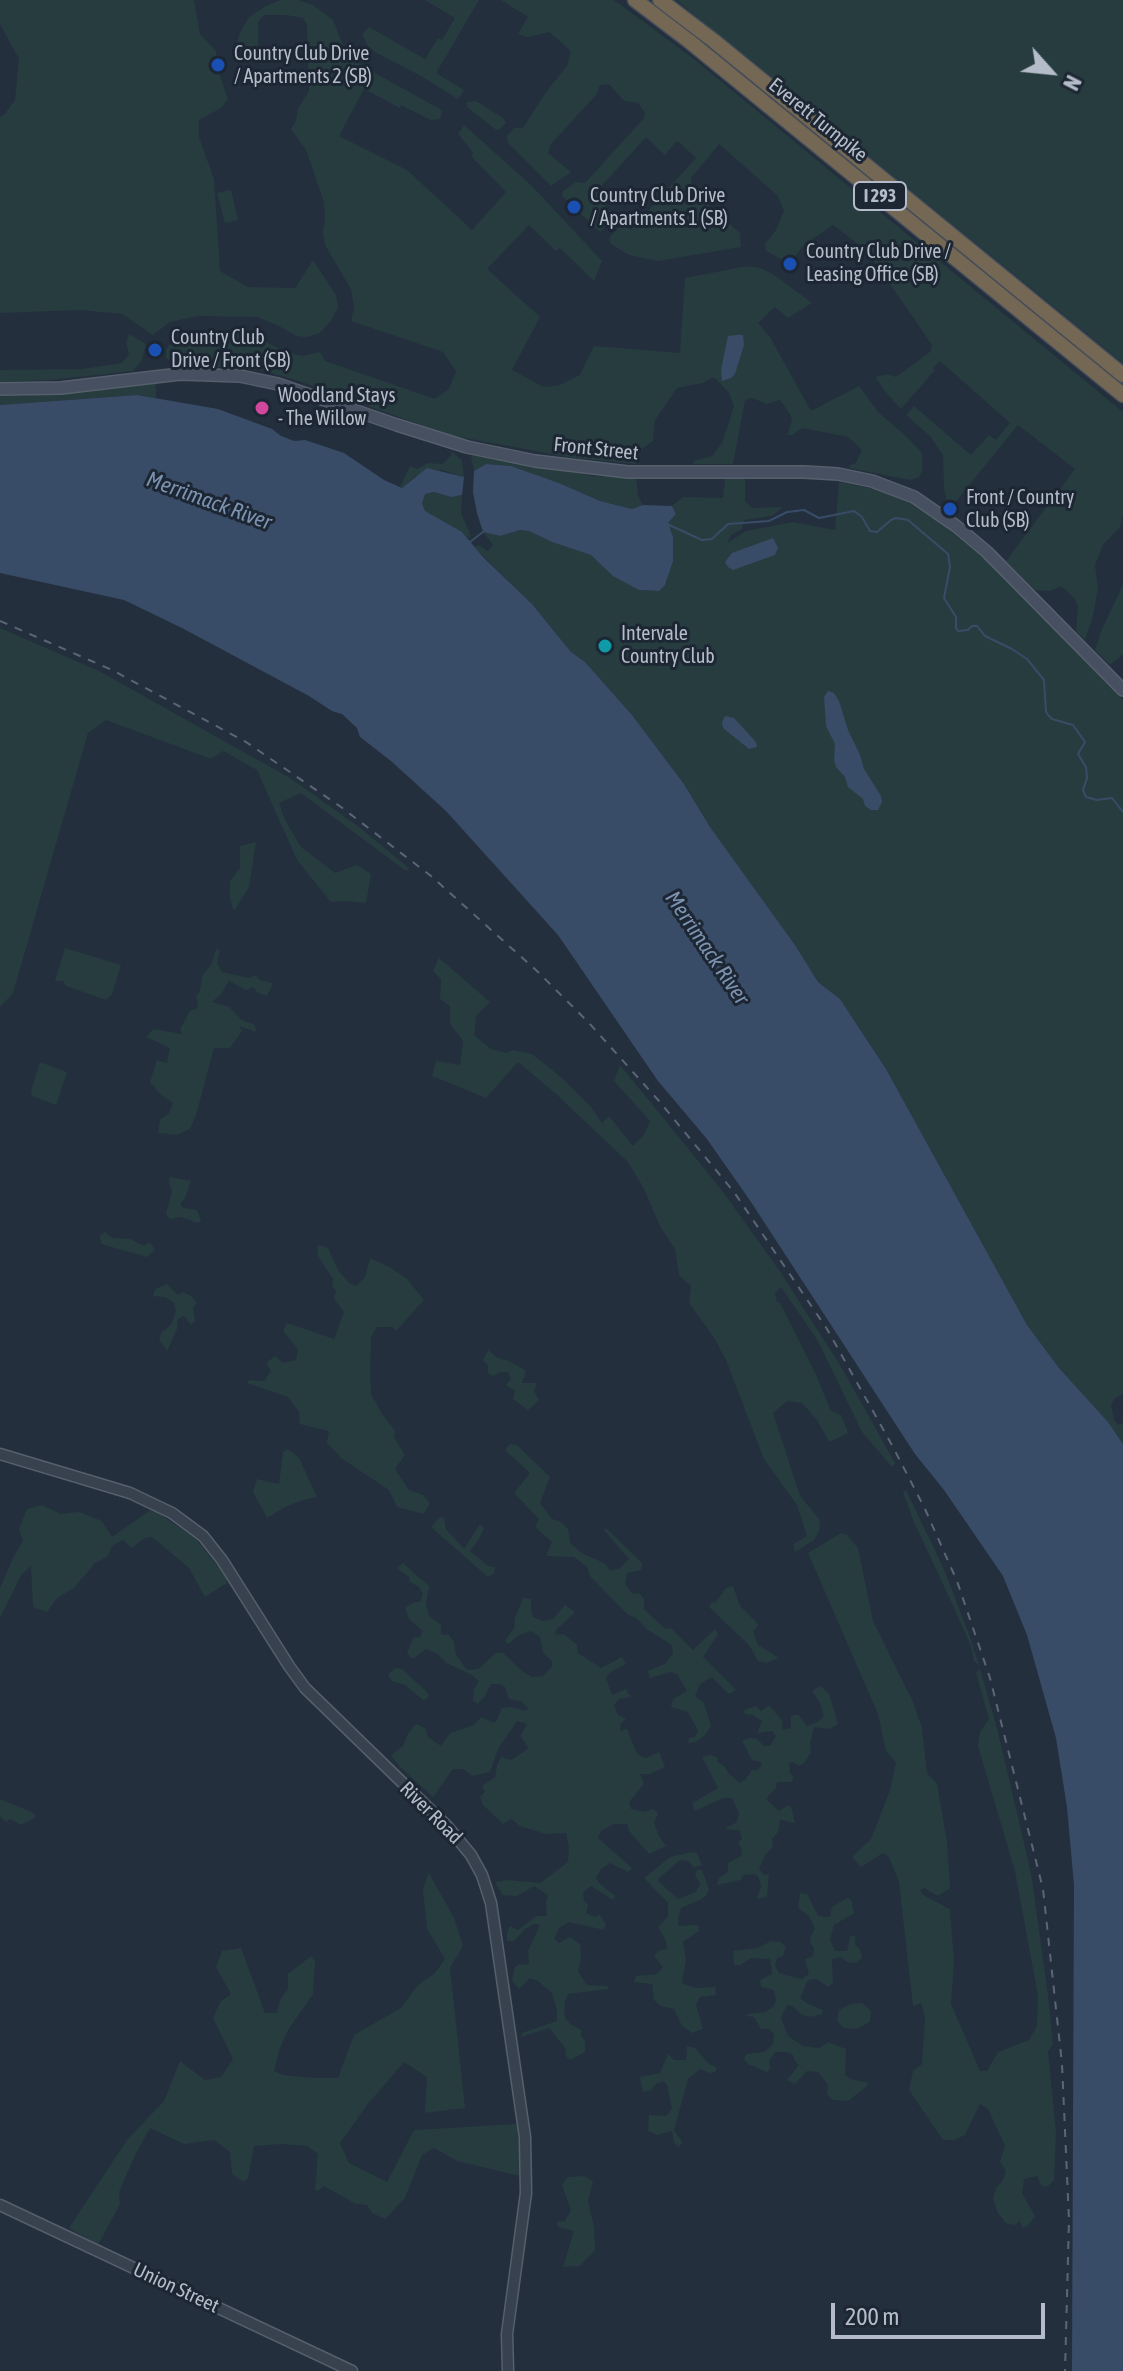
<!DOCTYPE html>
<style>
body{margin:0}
#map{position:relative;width:1123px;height:2371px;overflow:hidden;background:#242f3e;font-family:"Asap Condensed",sans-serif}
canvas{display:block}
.north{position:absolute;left:1011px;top:32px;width:80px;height:80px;-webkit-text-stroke:6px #1d2633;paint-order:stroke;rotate:117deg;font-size:22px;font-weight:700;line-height:32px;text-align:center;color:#b4bcc9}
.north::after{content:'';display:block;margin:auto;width:28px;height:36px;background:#b4bcc9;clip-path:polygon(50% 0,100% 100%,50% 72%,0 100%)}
.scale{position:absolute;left:831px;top:2303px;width:214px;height:36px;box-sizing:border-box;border:4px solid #b4bcc9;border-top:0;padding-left:10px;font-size:24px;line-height:28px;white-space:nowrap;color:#b4bcc9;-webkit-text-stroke:6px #1d2633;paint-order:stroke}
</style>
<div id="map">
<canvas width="1123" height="2371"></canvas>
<div class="north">N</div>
<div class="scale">200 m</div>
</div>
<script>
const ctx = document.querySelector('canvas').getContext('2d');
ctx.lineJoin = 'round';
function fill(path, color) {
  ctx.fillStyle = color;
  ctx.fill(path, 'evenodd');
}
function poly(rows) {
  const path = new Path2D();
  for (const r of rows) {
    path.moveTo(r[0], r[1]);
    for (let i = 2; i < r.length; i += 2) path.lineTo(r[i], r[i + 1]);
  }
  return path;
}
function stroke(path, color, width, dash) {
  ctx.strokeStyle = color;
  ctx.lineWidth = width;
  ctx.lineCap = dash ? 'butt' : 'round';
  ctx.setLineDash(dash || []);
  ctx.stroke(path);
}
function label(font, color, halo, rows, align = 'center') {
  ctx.font = font + ' "Asap Condensed",sans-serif';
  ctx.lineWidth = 6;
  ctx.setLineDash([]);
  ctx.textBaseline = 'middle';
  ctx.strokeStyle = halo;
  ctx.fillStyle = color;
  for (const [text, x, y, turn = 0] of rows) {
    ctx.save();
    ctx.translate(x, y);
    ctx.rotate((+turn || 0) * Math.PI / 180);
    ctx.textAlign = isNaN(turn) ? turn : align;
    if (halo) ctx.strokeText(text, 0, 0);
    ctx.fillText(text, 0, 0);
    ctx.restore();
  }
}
fill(poly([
 [0,0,194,0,200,34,216,51,219,73,228,99,221,108,199,120,199,137,214,179,220,271,248,287,295,288,313,260,336,295,338,307,331,321,320,333,307,337,296,336,279,326,257,317,198,316,170,322,153,335,122,314,80,310,0,313,0,117,4,115,15,100,19,59,0,24],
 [280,0,298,0,313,5,333,20,343,45,353,59,364,67,442,110,440,119,431,120,401,105,400,108,364,89,339,136,407,170,472,230,506,192,472,157,473,152,458,134,464,125,532,186,602,261,594,281,560,248,556,251,529,225,487,269,540,317,512,370,544,387,560,385,580,375,594,346,680,353,685,278,747,266,760,268,773,274,812,303,788,318,775,307,758,323,770,337,811,411,859,386,878,412,907,437,922,453,922,471,919,477,910,480,849,468,850,465,856,463,862,450,848,437,802,428,792,435,787,435,792,421,790,414,780,400,767,404,752,398,745,400,733,464,694,464,694,461,712,456,722,443,734,406,729,393,714,377,703,383,677,388,655,420,653,441,639,451,636,464,574,458,449,435,296,380,259,370,173,364,166,358,166,350,170,344,179,338,241,333,259,338,283,351,302,356,320,352,325,361,435,399,449,389,456,371,443,352,351,321,354,307,351,289,325,245,323,232,325,219,324,202,306,150,291,129,296,121,298,109,309,91,307,25,303,18,286,15,264,15,258,22,258,46,236,48,239,35,249,17,266,6],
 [425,0,479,0,436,73,464,90,458,99,421,76,375,52,368,46,362,34,369,27,425,59,438,38,442,40,455,18],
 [501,0,613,0,621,5,694,59,1123,412,1123,514,1120,527,1103,545,1095,565,1098,588,1093,616,1085,640,1076,631,1078,606,1074,598,1061,586,1050,591,1035,590,1006,561,1075,469,1018,425,949,510,944,489,943,455,930,436,906,415,914,406,971,455,989,435,996,440,1010,423,940,361,933,368,935,370,901,409,888,395,875,377,888,374,896,377,931,351,932,345,877,265,866,250,833,225,805,244,794,257,786,262,766,251,765,244,776,230,784,211,778,196,719,144,691,178,692,191,740,233,741,247,658,261,629,255,611,244,609,238,623,223,631,230,696,158,679,142,676,142,665,155,646,137,597,191,600,201,616,216,600,232,562,196,563,191,576,182,585,183,644,118,645,113,638,103,624,101,609,84,600,85,596,95,551,144,548,153,571,172,551,186,508,143,507,136,514,128,523,128,546,92,567,66,571,51,549,32,528,37,518,34,528,17],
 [676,0,1123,0,1123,363,763,70],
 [476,101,503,118,506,123,499,130,495,129,467,107,467,102],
 [231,190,238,220,225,223,217,193],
 [129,334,146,344,142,360,133,371,50,380,0,382,0,370,82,369,122,363,129,354,126,342],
 [156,383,156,398,137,395,0,405,0,394,24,396],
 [451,451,462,460,464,477,442,470,415,476,403,488,400,487,410,466,417,469,428,463,443,464,451,455],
 [474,454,593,476,636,478,638,496,643,505,632,509,600,501,559,483,511,466,486,464,474,471,471,457],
 [745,478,745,501,753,508,783,507,772,516,744,520,742,529,731,535,727,543,746,531,793,522,835,530,839,482,876,489,907,502,938,521,982,557,1123,700,1123,1394,1114,1399,1111,1405,1114,1420,1118,1425,1123,1423,1123,1444,1108,1422,1059,1368,1027,1325,886,1069,840,999,818,982,795,945,710,827,684,784,632,715,585,662,571,652,532,604,474,547,478,545,488,551,493,545,483,532,500,536,520,530,529,531,552,542,591,555,639,590,659,591,667,582,668,523,676,514,672,506,683,497,723,498,725,479],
 [434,492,451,497,462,495,461,513,471,536,469,538,425,511,422,503,425,494],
 [1123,585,1123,654,1110,665,1095,650,1102,629],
 [0,628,99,671,290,778,359,827,409,868,406,871,301,793,279,803,285,820,301,847,335,873,357,865,371,874,366,903,347,901,331,902,297,860,257,770,223,751,211,759,106,720,88,733,13,993,0,1007],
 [256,842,249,887,234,911,230,898,230,881,240,868,240,846],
 [65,948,121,965,112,994,106,1000,66,986,63,981,55,981],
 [216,949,220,950,217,963,222,972,249,978,256,975,259,980,273,983,267,996,257,992,253,987,246,990,229,981,221,994,212,1002,229,1007,242,1020,255,1025,256,1032,239,1026,242,1031,230,1048,214,1048,196,1115,190,1129,177,1135,158,1133,160,1120,169,1113,173,1103,160,1094,150,1082,157,1060,167,1063,170,1048,146,1037,153,1029,182,1034,180,1029,190,1011,197,1008,198,1003,196,996,200,991,202,976,212,963],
 [439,958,490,1002,476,1016,474,1035,491,1049,506,1053,513,1050,532,1054,562,1078,591,1107,602,1123,609,1116,633,1146,644,1135,650,1121,614,1081,620,1065,721,1189,779,1270,840,1365,895,1463,892,1467,862,1432,818,1341,781,1287,775,1293,777,1302,780,1303,816,1375,831,1411,841,1415,848,1433,829,1442,817,1420,802,1403,787,1401,773,1413,800,1496,820,1520,819,1530,814,1540,795,1552,793,1544,807,1536,797,1505,764,1459,726,1360,715,1339,689,1303,691,1286,679,1275,675,1249,661,1228,643,1187,628,1162,556,1094,518,1062,486,1098,432,1076,436,1061,460,1065,463,1041,450,1024,450,1006,440,999,441,979,433,971],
 [40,1062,67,1072,56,1105,32,1096,31,1091],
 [170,1177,191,1181,185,1198,180,1205,184,1208,197,1210,201,1221,198,1223,181,1217,170,1219,166,1214,172,1191,169,1182],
 [105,1232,112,1238,130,1239,144,1246,150,1242,155,1250,147,1257,101,1244,100,1235],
 [318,1245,328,1248,338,1270,350,1284,356,1286,365,1277,370,1258,391,1268,407,1279,424,1300,396,1331,392,1327,377,1327,371,1337,370,1374,371,1394,382,1414,395,1431,394,1437,405,1455,395,1469,409,1490,423,1495,430,1503,424,1514,397,1507,389,1490,341,1458,327,1443,329,1431,300,1424,299,1412,288,1397,247,1383,249,1380,264,1381,271,1371,266,1363,275,1356,283,1363,296,1360,298,1349,283,1331,287,1323,334,1339,344,1312,334,1299,336,1291,332,1286,333,1279,318,1256],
 [167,1284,178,1295,183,1292,191,1296,197,1303,193,1307,195,1321,191,1325,184,1316,178,1319,177,1329,167,1351,159,1339,162,1332,171,1325,176,1311,174,1303,165,1297,153,1296,155,1289],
 [488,1350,498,1358,509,1361,526,1371,522,1383,537,1383,534,1392,539,1400,528,1410,513,1399,515,1391,506,1385,511,1379,508,1372,501,1372,493,1376,488,1373,488,1365,483,1360],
 [510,1444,517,1445,550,1477,540,1503,552,1519,561,1522,568,1529,570,1543,582,1553,604,1563,610,1570,619,1569,629,1559,604,1530,606,1528,642,1563,641,1570,627,1573,625,1584,633,1594,639,1593,644,1599,644,1609,665,1629,671,1628,693,1650,715,1629,718,1634,703,1657,736,1690,729,1694,712,1677,700,1684,695,1696,704,1703,711,1726,705,1735,696,1742,688,1743,689,1738,695,1737,698,1731,688,1712,671,1707,673,1699,687,1691,677,1674,671,1672,650,1678,648,1671,666,1663,673,1653,672,1645,648,1630,636,1618,627,1614,590,1576,587,1567,574,1557,546,1556,552,1542,535,1527,539,1519,514,1493,530,1473,505,1450],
 [288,1449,299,1458,317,1497,303,1500,285,1507,267,1518,253,1492,257,1479,279,1484,283,1452],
 [906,1490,943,1567,970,1637,979,1665,974,1661,971,1646,955,1610,914,1522,903,1493],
 [42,1505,60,1514,79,1512,102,1521,112,1537,152,1509,195,1538,225,1575,227,1583,205,1597,189,1568,152,1537,145,1538,132,1548,123,1540,113,1545,107,1557,95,1563,74,1588,57,1598,47,1612,33,1607,31,1566,21,1575,0,1618,0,1588,13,1558,23,1541,19,1529,27,1509],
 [440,1517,444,1518,446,1529,464,1549,480,1524,484,1528,479,1539,470,1551,488,1566,495,1567,494,1573,488,1577,431,1527],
 [841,1533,847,1535,858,1548,873,1621,913,1702,922,1728,927,1773,937,1784,947,1842,950,1888,938,1896,924,1888,920,1890,923,1895,950,1909,954,1962,951,2004,980,2071,987,2071,998,2052,1029,2040,1037,2026,1038,1996,1015,1871,978,1746,980,1732,989,1719,976,1673,980,1669,997,1728,1031,1873,1048,1995,1053,2044,1048,2051,1056,2133,1054,2180,1048,2186,1042,2187,1037,2176,1024,2179,1022,2193,1035,2216,1028,2226,1022,2228,1020,2221,1015,2225,1006,2223,998,2213,993,2198,996,2188,1003,2180,1006,2171,1000,2162,1005,2146,988,2109,980,2104,965,2135,954,2140,943,2140,909,2090,913,2071,922,2064,925,2017,921,2003,913,2006,899,1882,889,1857,883,1853,861,1867,852,1857,871,1839,890,1790,896,1763,886,1751,878,1714,808,1553],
 [403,1563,429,1586,426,1603,429,1616,441,1625,441,1634,449,1635,454,1642,456,1655,467,1670,478,1669,496,1653,503,1653,522,1671,532,1677,543,1676,552,1667,552,1661,543,1653,540,1637,531,1631,521,1634,508,1644,505,1641,514,1628,515,1618,523,1598,531,1599,531,1610,533,1617,543,1621,553,1619,565,1605,575,1612,555,1631,556,1635,564,1634,577,1645,578,1653,601,1668,622,1657,626,1664,609,1673,606,1678,612,1695,626,1689,631,1697,619,1699,614,1705,618,1715,626,1719,621,1723,620,1731,627,1729,637,1754,646,1758,659,1752,665,1767,650,1774,640,1774,644,1784,629,1802,631,1809,645,1812,654,1809,658,1814,654,1823,659,1836,666,1846,649,1854,630,1832,627,1824,614,1824,601,1831,598,1838,632,1868,628,1872,610,1863,601,1869,596,1878,599,1883,615,1896,613,1900,591,1886,583,1892,584,1901,588,1905,586,1913,595,1917,600,1915,606,1924,604,1930,569,1922,559,1928,554,1938,559,1943,570,1937,580,1944,581,1959,578,1971,587,1985,608,1986,608,1989,568,1994,565,2002,564,2016,570,2024,581,2030,581,2036,585,2041,585,2052,570,2060,565,2055,566,2049,549,2028,521,2037,522,2033,557,2021,557,2011,552,1993,538,1981,530,1978,519,1989,512,1980,515,1967,519,1964,526,1965,529,1963,528,1951,540,1925,534,1924,525,1929,514,1941,507,1941,507,1933,510,1926,518,1930,536,1916,547,1916,546,1903,548,1895,534,1886,517,1896,502,1895,495,1882,508,1880,540,1883,568,1862,569,1847,566,1833,546,1834,520,1826,511,1819,503,1824,483,1805,480,1797,485,1792,482,1786,495,1777,497,1766,501,1757,511,1760,529,1748,520,1736,527,1724,517,1721,498,1749,490,1772,472,1776,463,1769,453,1769,433,1797,400,1767,391,1755,403,1746,408,1734,416,1724,425,1728,428,1737,441,1746,450,1733,474,1725,481,1717,495,1723,502,1708,511,1707,525,1711,529,1709,522,1702,509,1699,505,1687,499,1684,491,1684,485,1696,478,1704,473,1701,474,1689,479,1681,470,1674,446,1663,438,1654,426,1649,413,1659,407,1654,413,1638,420,1637,423,1631,409,1619,405,1608,414,1602,420,1602,423,1594,419,1587,410,1582,409,1577,397,1568],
 [733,1586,740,1606,757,1623,758,1626,753,1631,758,1645,779,1658,766,1663,758,1661,749,1645,709,1607,712,1602,715,1603,726,1588],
 [395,1668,402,1669,429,1694,427,1699,423,1700,405,1685,392,1681,388,1675],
 [821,1686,829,1694,838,1724,830,1729,814,1727,810,1744,811,1752,804,1763,799,1766,793,1762,789,1764,790,1773,793,1776,792,1782,777,1782,776,1788,766,1799,779,1811,788,1805,791,1807,795,1823,780,1820,778,1832,772,1839,773,1847,765,1855,759,1869,764,1875,769,1874,767,1897,757,1899,761,1886,758,1876,754,1874,743,1875,741,1880,717,1885,719,1878,728,1872,728,1863,741,1856,742,1848,738,1844,742,1838,739,1830,724,1829,737,1822,739,1813,732,1798,723,1798,695,1811,692,1803,718,1788,702,1757,710,1755,717,1757,718,1762,725,1767,729,1774,740,1783,745,1780,752,1770,757,1770,762,1765,760,1762,752,1760,742,1741,750,1738,757,1739,764,1746,770,1746,776,1736,772,1731,757,1733,762,1721,753,1715,745,1714,744,1710,756,1706,761,1711,769,1705,783,1722,782,1730,791,1728,791,1716,798,1714,807,1726,818,1722,824,1716,820,1703,812,1691],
 [0,1799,32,1812,36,1817,21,1825,10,1819,6,1822,0,1817],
 [693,1852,697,1853,702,1865,694,1868,688,1861,680,1860,657,1880,678,1899,696,1892,700,1883,695,1875,697,1870,702,1870,709,1889,706,1896,700,1900,681,1908,678,1920,678,1926,698,1925,699,1931,683,1942,686,1960,682,1983,695,1988,715,1987,716,1995,700,1997,696,2005,703,2029,692,2033,682,2026,674,2009,661,2006,654,2000,652,1984,634,1982,636,1976,657,1974,663,1967,654,1956,658,1951,667,1949,666,1941,658,1927,668,1916,668,1903,644,1878,670,1857],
 [429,1873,454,1918,463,1946,450,1968,465,2108,425,2113,427,2077,404,2062,367,2105,340,2143,349,2163,387,2182,414,2130,518,2124,520,2176,457,2161,434,2148,422,2155,405,2198,385,2219,372,2213,367,2205,356,2204,324,2186,319,2190,315,2190,318,2154,307,2146,281,2144,254,2146,248,2178,243,2182,232,2174,230,2152,214,2140,184,2144,150,2128,136,2153,119,2192,120,2204,98,2245,69,2228,127,2140,164,2101,180,2061,205,2080,221,2077,233,2059,213,2018,221,2001,231,1994,216,1967,222,1951,241,1948,265,2013,277,2013,280,2000,288,1989,288,1974,311,1956,315,1961,313,1994,288,2030,280,2048,274,2071,283,2075,314,2078,338,2078,354,2035,401,2008,417,1986,435,1973,445,1959,427,1929,423,1889],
 [800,1893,807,1894,818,1916,830,1917,832,1907,847,1898,851,1900,854,1913,834,1925,830,1940,835,1951,847,1951,850,1937,855,1935,855,1945,860,1949,862,1958,856,1963,847,1962,841,1957,832,1959,833,1982,829,1987,816,1979,808,1980,800,1998,808,2004,823,2010,822,2014,811,2017,802,2015,792,2006,787,2005,781,2018,788,2036,803,2046,819,2048,828,2042,846,2049,845,2075,851,2079,868,2083,867,2086,848,2101,833,2100,827,2094,828,2085,818,2072,807,2071,795,2084,787,2080,799,2065,795,2061,793,2055,786,2052,775,2052,769,2061,770,2069,767,2072,748,2064,744,2059,746,2054,764,2052,773,2044,774,2034,768,2029,761,2029,754,2017,746,2016,748,2014,765,2012,774,2006,776,1999,774,1990,761,1987,760,1980,772,1974,770,1959,751,1958,740,1965,734,1965,733,1951,758,1948,771,1941,780,1942,786,1947,783,1956,777,1958,775,1965,779,1973,802,1979,809,1974,805,1959,813,1956,814,1948,810,1943,811,1935,815,1929,809,1916,798,1908],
 [862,2003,871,2011,870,2022,857,2029,844,2028,837,2021,839,2010,851,2004],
 [687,2046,695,2048,709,2064,717,2068,715,2072,710,2073,700,2069,688,2079,674,2130,683,2143,678,2147,674,2142,672,2131,657,2135,648,2131,649,2115,666,2116,672,2109,667,2085,664,2082,657,2083,651,2090,643,2092,640,2077,660,2073,668,2054,674,2060,686,2060],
 [584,2176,593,2181,588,2201,594,2227,595,2250,580,2266,563,2267,574,2231,558,2227,557,2222,565,2221,571,2210,562,2185,568,2177]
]), '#263c3f');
fill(poly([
 [736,335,743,335,744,345,735,374,731,378,722,381,721,370,728,336],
 [137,395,218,409,272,429,281,436,294,441,305,440,344,453,384,480,402,488,427,468,464,477,462,495,451,497,434,492,425,494,422,503,425,511,462,532,483,557,532,604,571,652,585,662,632,715,684,784,710,827,795,945,818,982,840,999,886,1069,1027,1325,1059,1368,1108,1422,1123,1444,1123,2371,1072,2371,1074,1885,1067,1807,1056,1738,1027,1635,1003,1576,944,1490,915,1454,751,1202,707,1139,658,1081,558,935,446,811,391,761,360,737,357,728,342,714,332,711,309,696,182,628,124,600,0,573,0,405],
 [486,464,511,466,559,483,600,501,632,509,643,505,672,506,676,514,668,523,673,537,673,561,665,585,659,591,639,590,613,576,591,555,552,542,529,531,520,530,500,536,483,532,477,513,473,492,474,471],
 [773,538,778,548,775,555,733,570,728,567,725,562,732,553],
 [828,691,834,693,839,701,848,730,860,755,864,769,881,796,882,802,878,810,871,810,865,806,863,799,848,787,845,777,836,767,834,760,835,744,826,726,824,697],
 [725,716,734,718,756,742,757,747,749,749,723,728,722,722]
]), '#394c67');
stroke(poly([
 [667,524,702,540,712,539,728,524,769,521,787,512,804,510,819,518,854,511,862,517,870,531,877,532,891,520,896,518,908,520,948,554,950,567,944,598,956,617,956,628,958,631,968,630,972,626,977,626,985,636,1012,649,1027,659,1044,680,1046,712,1049,716,1052,719,1073,725,1085,742,1078,754,1086,767,1087,778,1083,790,1086,797,1097,800,1112,798,1123,812],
 [470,542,483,532]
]), '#394c67', 2);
const tertiary = poly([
 [0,1454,130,1493,172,1513,203,1536,222,1560,289,1666,305,1688,447,1826,471,1855,482,1875,491,1903,525,2137,526,2193,507,2334,508,2371],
 [0,2205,352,2371]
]);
const secondary = poly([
 [0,389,61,388,180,374,240,376,278,384,397,425,467,447,535,461,628,472,804,472,838,474,872,481,914,497,956,526,987,552,1123,690]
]);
const motorway = poly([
 [635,0,689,41,1123,395],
 [660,0,714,41,1123,375]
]);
stroke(tertiary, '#565f6c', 13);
stroke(secondary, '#565f6c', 14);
stroke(motorway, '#434c59', 17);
stroke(tertiary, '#38414e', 10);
stroke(secondary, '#465061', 11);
stroke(motorway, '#746855', 14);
stroke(poly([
 [0,621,112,670,246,742,341,807,431,876,537,971,589,1023,659,1101,734,1192,827,1329,893,1447,925,1509,957,1581,990,1678,1043,1889,1062,2064,1069,2220,1065,2371]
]), '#5a6575', 2, [8, 8]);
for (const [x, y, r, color] of [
 [218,65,8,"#1a4fb4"],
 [574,207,8,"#1a4fb4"],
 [790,264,8,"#1a4fb4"],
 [155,350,8,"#1a4fb4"],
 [262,408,8,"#d1479c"],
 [950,509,8,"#1a4fb4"],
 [605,646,8,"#0f9aa8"]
]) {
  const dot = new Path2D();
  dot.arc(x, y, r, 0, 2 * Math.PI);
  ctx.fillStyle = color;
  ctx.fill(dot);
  stroke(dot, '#1d2633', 3);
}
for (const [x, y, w] of [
 [880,196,52]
]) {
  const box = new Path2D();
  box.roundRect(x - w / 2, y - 14, w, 28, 6);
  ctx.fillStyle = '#1d2633';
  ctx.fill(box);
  stroke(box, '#b4bcc9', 2);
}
label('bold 18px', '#b4bcc9', null, [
 ["I 293",880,196]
]);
label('20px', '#b4bcc9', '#1d2633', [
 ["Country Club Drive",234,54],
 ["/ Apartments 2 (SB)",234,77],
 ["Country Club Drive",590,196],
 ["/ Apartments 1 (SB)",590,219],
 ["Country Club Drive /",806,252],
 ["Leasing Office (SB)",806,275],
 ["Country Club",171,338],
 ["Drive / Front (SB)",171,361],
 ["Woodland Stays",278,396],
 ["- The Willow",278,419],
 ["Front / Country",966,498],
 ["Club (SB)",966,521],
 ["Intervale",621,634],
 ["Country Club",621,657]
], 'left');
label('20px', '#b4bcc9', '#1d2633', [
 ["Everett Turnpike",818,120,39],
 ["Front Street",596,449,6],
 ["River Road",431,1813,45],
 ["Union Street",176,2288,25]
]);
label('italic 22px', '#7c92b1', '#1d2633', [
 ["Merrimack River",209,501,20],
 ["Merrimack River",707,948,56]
]);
</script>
